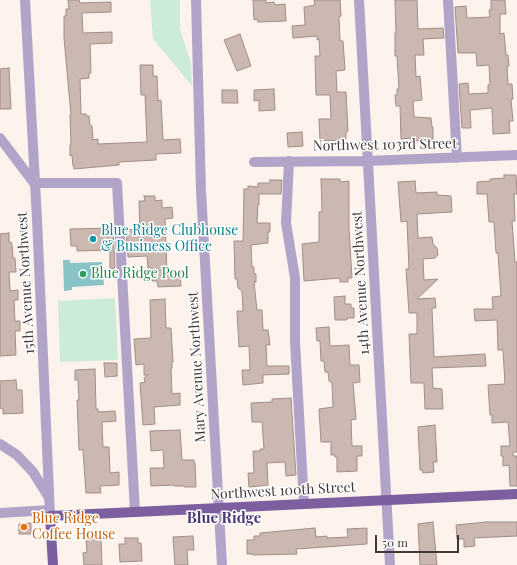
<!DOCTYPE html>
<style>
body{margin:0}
#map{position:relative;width:517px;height:565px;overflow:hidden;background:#fef2ed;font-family:"Playfair Display",serif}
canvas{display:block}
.scale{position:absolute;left:375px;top:535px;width:84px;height:18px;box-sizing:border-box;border:2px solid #403835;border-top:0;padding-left:5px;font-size:12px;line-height:14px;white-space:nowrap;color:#403835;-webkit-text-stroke:3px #fff;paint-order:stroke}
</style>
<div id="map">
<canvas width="517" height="565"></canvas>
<div class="scale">50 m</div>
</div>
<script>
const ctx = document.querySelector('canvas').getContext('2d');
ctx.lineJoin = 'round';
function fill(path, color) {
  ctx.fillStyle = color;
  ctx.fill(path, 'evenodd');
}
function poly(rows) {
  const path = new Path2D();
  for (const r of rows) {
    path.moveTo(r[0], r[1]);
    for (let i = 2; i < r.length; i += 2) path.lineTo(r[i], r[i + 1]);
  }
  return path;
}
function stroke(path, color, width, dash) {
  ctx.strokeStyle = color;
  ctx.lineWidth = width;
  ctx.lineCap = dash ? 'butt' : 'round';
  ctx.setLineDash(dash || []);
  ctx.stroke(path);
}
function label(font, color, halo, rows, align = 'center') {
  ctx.font = font + ' "Playfair Display",serif';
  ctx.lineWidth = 3;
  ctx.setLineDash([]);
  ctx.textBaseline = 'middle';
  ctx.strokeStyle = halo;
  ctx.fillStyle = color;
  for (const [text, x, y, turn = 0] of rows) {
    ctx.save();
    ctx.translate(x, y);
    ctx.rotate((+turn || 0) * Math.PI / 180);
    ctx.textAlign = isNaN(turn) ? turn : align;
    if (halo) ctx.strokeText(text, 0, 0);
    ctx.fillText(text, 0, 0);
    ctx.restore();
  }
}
fill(poly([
 [150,0,180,0,180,29,191,63,192,86,153,39],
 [115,298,118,360,60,362,58,301]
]), '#ccecd7');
fill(poly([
 [63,260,70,260,70,263,102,262,104,285,72,287,72,290,64,291]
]), '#89c3c6');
const building = poly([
 [68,0,79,0,80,3,111,2,111,12,82,13,83,33,112,32,112,43,90,44,91,73,89,73,89,78,80,79,81,114,86,114,86,116,89,116,90,125,92,126,93,140,98,139,98,144,147,142,145,95,141,95,140,65,153,65,153,76,157,76,158,101,161,100,163,140,180,139,181,153,156,154,156,160,119,162,119,165,74,169,74,166,73,166,72,155,70,156,70,145,71,145,70,115,71,115,64,38,64,16,66,16,66,9,69,9,68,0],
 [253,0,266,0,266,3,274,2,275,5,285,4,286,21,258,22,257,19,254,20,253,0],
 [314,0,340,0,341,16,339,17,340,41,343,41,345,70,336,71,337,92,346,92,348,131,346,132,346,139,341,139,341,140,320,141,319,119,331,119,330,95,316,95,315,56,320,56,319,39,317,40,317,36,293,38,292,26,305,25,304,7,315,5,314,0],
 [395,0,417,0,418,29,443,28,444,38,423,39,424,55,415,55,416,77,420,76,422,100,413,101,414,117,431,118,432,127,433,127,433,140,411,141,411,138,401,139,400,106,396,106,395,95,397,95,397,89,399,89,397,56,395,56,395,33,396,33,395,0],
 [491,0,505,0,506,14,500,14,500,34,504,33,506,55,508,55,509,66,507,66,508,84,512,84,513,99,511,99,513,121,509,121,510,133,493,134,492,108,470,110,471,128,462,128,459,84,468,83,469,94,488,93,488,85,490,85,489,65,477,66,476,53,458,53,455,7,466,6,467,18,490,17,489,10,491,10,491,0],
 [240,34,251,66,237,71,224,40,240,34],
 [9,68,11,109,0,109,0,69,9,68],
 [274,89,275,110,259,111,259,100,254,101,254,90,274,89],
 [222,90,237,90,238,103,222,103,222,90],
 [302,132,303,146,288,147,287,133,302,132],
 [504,175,516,175,517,194,514,194,515,221,512,221,515,262,517,262,517,452,513,452,513,456,517,456,517,486,510,486,509,465,503,466,503,456,501,456,501,446,510,446,508,422,492,423,492,415,490,415,488,385,505,384,503,350,498,350,497,320,475,321,474,309,493,309,492,297,501,296,498,253,496,253,494,222,489,222,487,194,477,194,477,182,490,181,490,179,504,178,504,175],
 [321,179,340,179,340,182,349,181,349,228,352,278,348,278,348,282,340,282,340,278,304,281,302,244,319,242,319,212,322,212,321,179],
 [270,180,282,180,281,194,259,194,259,205,258,204,257,223,270,223,270,232,268,232,268,243,251,245,252,267,254,267,254,274,256,274,256,282,254,282,257,310,262,310,263,330,268,330,270,345,266,345,267,366,289,366,289,374,263,375,263,383,243,385,242,370,250,370,249,346,239,347,237,311,243,311,242,291,238,288,237,279,235,279,234,241,243,241,244,189,248,189,248,186,258,187,258,183,270,183,270,180],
 [415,181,416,193,437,192,437,195,451,196,452,212,417,214,418,238,432,237,433,244,437,248,438,255,435,258,423,259,424,280,438,279,417,299,435,298,436,308,432,308,434,357,485,354,486,366,432,368,433,388,442,389,443,409,425,409,424,383,411,383,409,334,417,334,417,313,409,313,406,269,409,269,407,221,401,222,398,182,415,181],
 [144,196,155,196,155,201,162,200,162,208,172,207,173,218,165,219,167,272,180,272,181,286,158,287,157,281,152,281,152,268,148,268,147,256,128,257,126,230,140,229,139,201,145,201,144,196],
 [113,228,115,268,110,269,110,250,77,251,77,246,71,246,70,229,113,228],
 [9,233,9,242,11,242,12,245,13,258,15,258,16,272,9,272,10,291,18,290,18,300,14,300,15,321,20,321,20,331,15,331,16,355,0,356,0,234,9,233],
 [345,296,345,304,351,304,351,308,354,308,354,318,347,318,347,320,335,320,334,297,345,296],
 [165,299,166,328,171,328,173,362,172,362,172,368,171,368,172,394,180,393,180,405,154,407,155,424,143,425,140,383,145,382,144,378,148,375,144,375,144,364,136,365,134,339,151,338,150,300,165,299],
 [329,327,330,346,349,345,350,365,359,365,360,382,353,383,356,419,351,420,352,446,362,446,362,456,357,456,357,471,337,472,337,457,335,457,335,455,331,455,331,442,321,442,319,409,333,407,332,383,329,381,328,372,325,372,324,361,321,361,320,341,317,341,316,328,329,327],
 [104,363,117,363,117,376,105,377,104,363],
 [95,369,96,409,98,409,98,412,115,411,116,421,102,422,103,447,109,447,110,473,119,472,119,485,100,486,101,493,86,493,83,450,79,450,77,400,79,400,78,380,75,380,75,370,95,369],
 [16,380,17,390,22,390,23,413,3,414,3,409,0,408,0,381,16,380],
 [291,398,296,475,286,476,285,462,267,463,268,485,249,487,248,473,254,473,253,451,260,451,260,449,264,449,262,422,252,422,251,403,272,402,272,399,291,398],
 [435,425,437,462,433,462,434,472,423,473,422,470,420,470,418,427,435,425],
 [180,430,182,460,194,460,194,463,195,463,196,487,184,487,184,486,174,486,174,485,151,486,150,468,164,468,163,450,151,451,150,431,180,430],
 [433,522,437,565,420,565,418,524,433,522],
 [486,522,517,522,517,536,474,538,475,546,466,547,464,547,464,539,457,539,456,525,486,522],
 [31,523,31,534,19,534,19,524,31,523],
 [315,528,316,537,327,536,327,538,348,537,347,529,367,528,367,544,296,549,297,554,253,555,253,554,247,554,247,540,254,540,254,536,260,536,260,533,315,528],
 [193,536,194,550,187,550,188,565,175,565,173,537,193,536],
 [125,538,138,538,138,543,141,543,142,561,120,562,119,544,125,544,125,538],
 [86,539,101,539,102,565,84,565,83,553,87,552,86,539]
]);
fill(building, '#cbb8b1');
stroke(building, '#a08d87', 1);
stroke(poly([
 [25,0,37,219,50,516],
 [196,0,201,191,222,565],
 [359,0,390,565],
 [448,0,457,158],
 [0,138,34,183,117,183,135,512],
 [289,161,286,223,295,278,295,342,304,504],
 [254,162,368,161,517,155],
 [0,444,17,455,33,472,48,496],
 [0,513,50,510]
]), '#b2a3c8', 10);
stroke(poly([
 [53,565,50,516,517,494]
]), '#7b5f9f', 10);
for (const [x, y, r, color] of [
 [93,239,4,"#0f9aa8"],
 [83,274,4,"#2e9e5b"],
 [24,527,4,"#e8710a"]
]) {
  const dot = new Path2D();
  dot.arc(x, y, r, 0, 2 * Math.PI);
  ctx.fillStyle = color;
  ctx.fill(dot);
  stroke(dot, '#fff', 1.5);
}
label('14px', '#403835', '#fff', [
 ["Northwest 103rd Street",385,145,-1],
 ["15th Avenue Northwest",26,283,-93],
 ["14th Avenue Northwest",361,283,-93],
 ["Mary Avenue Northwest",197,367,-93],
 ["Northwest 100th Street",283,491,-3]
]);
label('14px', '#0d838f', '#fff', [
 ["Blue Ridge Clubhouse",101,231],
 ["& Business Office",101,247]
], 'left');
label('14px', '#27864d', '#fff', [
 ["Blue Ridge Pool",91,274]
], 'left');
label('14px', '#c56008', '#fff', [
 ["Blue Ridge",32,519],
 ["Coffee House",32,535]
], 'left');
label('bold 15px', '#4a3773', '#fff', [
 ["Blue Ridge",224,518]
]);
</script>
